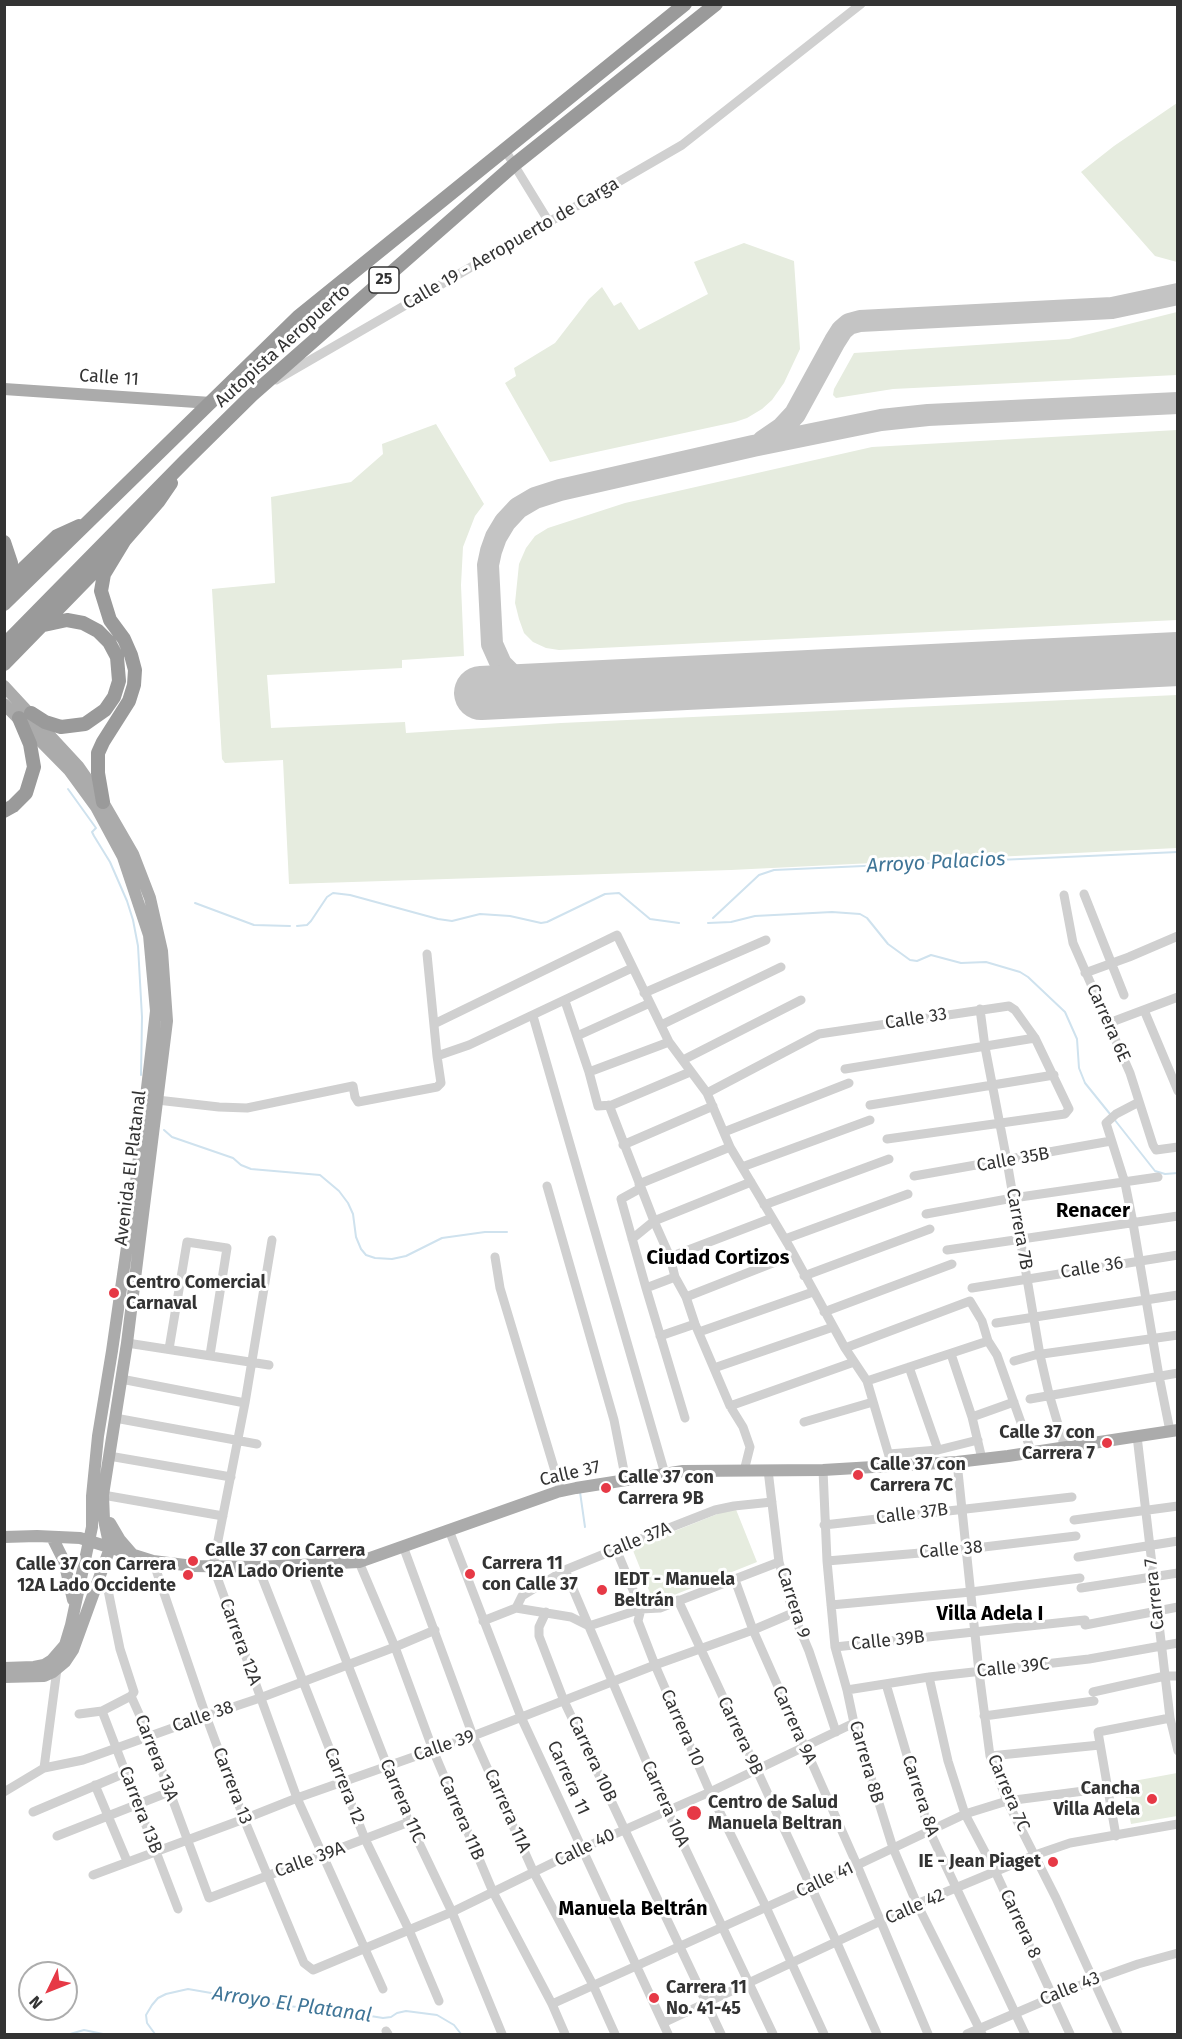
<!DOCTYPE html>
<meta charset="utf-8">
<style>
body{margin:0}
#map{position:relative;width:1182px;height:2039px;overflow:hidden;background:#fff;font-family:"Fira Sans",sans-serif}
canvas{display:block}
.frame{position:absolute;inset:0;border:6px solid #333;pointer-events:none}
.north{position:absolute;left:18px;top:1961px;width:60px;height:60px;box-sizing:border-box;background:#fff;border:2px solid #adadad;border-radius:50%;rotate:227deg;font-size:16px;font-weight:700;line-height:24px;text-align:center;color:#333}
.north::after{content:'';display:block;margin:auto;width:21px;height:27px;background:#e63946;clip-path:polygon(50% 0,100% 100%,50% 72%,0 100%)}
</style>
<div id="map">
<canvas width="1182" height="2039"></canvas>
<div class="frame"></div>
<div class="north">N</div>
</div>
<script>
const ctx = document.querySelector('canvas').getContext('2d');
ctx.lineJoin = 'round';
function fill(path, color) {
  ctx.fillStyle = color;
  ctx.fill(path, 'evenodd');
}
function poly(rows) {
  const path = new Path2D();
  for (const r of rows) {
    path.moveTo(r[0], r[1]);
    for (let i = 2; i < r.length; i += 2) path.lineTo(r[i], r[i + 1]);
  }
  return path;
}
function stroke(path, color, width, dash) {
  ctx.strokeStyle = color;
  ctx.lineWidth = width;
  ctx.lineCap = dash ? 'butt' : 'round';
  ctx.setLineDash(dash || []);
  ctx.stroke(path);
}
function label(font, color, halo, rows, align = 'center') {
  ctx.font = font + ' "Fira Sans",sans-serif';
  ctx.lineWidth = 6;
  ctx.setLineDash([]);
  ctx.textBaseline = 'middle';
  ctx.strokeStyle = halo;
  ctx.fillStyle = color;
  for (const [text, x, y, turn = 0] of rows) {
    ctx.save();
    ctx.translate(x, y);
    ctx.rotate((+turn || 0) * Math.PI / 180);
    ctx.textAlign = isNaN(turn) ? turn : align;
    if (halo) ctx.strokeText(text, 0, 0);
    ctx.fillText(text, 0, 0);
    ctx.restore();
  }
}
fill(poly([
 [1177,103,1177,262,1155,256,1081,172,1114,146],
 [744,243,794,261,800,349,784,383,772,400,762,409,747,418,735,422,550,462,505,383,516,376,514,368,555,343,589,299,602,287,614,306,621,302,639,330,708,294,694,262],
 [1177,312,1177,375,893,389,836,398,833,395,834,389,854,353,1069,339],
 [436,424,484,504,475,516,463,547,461,585,464,656,402,660,402,668,267,675,271,728,405,722,406,733,561,723,1177,695,1177,848,731,870,289,884,283,760,225,763,222,759,212,589,275,583,271,497,351,482,383,454,382,444],
 [1177,430,1177,620,559,650,546,648,533,642,524,633,519,619,515,603,519,564,526,548,535,536,548,528,625,503,872,447],
 [735,1507,757,1562,654,1603,632,1548],
 [1177,1773,1177,1816,1131,1824,1123,1783]
]), '#e6ecdf');
stroke(poly([
 [68,789,96,828,92,832,94,836,110,862,127,901,133,920,138,946,142,1017,141,1075],
 [195,903,254,925,290,926],
 [713,918,759,875,774,870,1178,852],
 [708,923,731,922,755,916,832,912,860,914,867,918,888,944,910,960,917,961,931,955,961,963,986,962,1020,972,1028,977,1065,1012,1077,1039,1079,1068,1085,1083,1110,1114],
 [297,926,307,925,311,921,327,897,333,893,350,895,438,919,452,921,480,914,510,916,541,923,547,922,605,894,619,893,650,919,679,923],
 [1114,1119,1155,1171,1165,1174,1178,1173],
 [164,1130,172,1137,233,1158,241,1165,251,1169,320,1175,339,1191,348,1203,353,1214,356,1237,361,1249,366,1255,375,1258,392,1259,406,1256,442,1238,485,1232,507,1232],
 [580,1492,585,1527],
 [70,2034,84,2030,103,2034],
 [155,2034,147,2023,146,2015,152,2005,158,1998,166,1994,188,1989,286,2006,333,2010,383,2018,391,2017,397,2013,406,2011,437,2015,454,2025,461,2034]
]), '#cfe2ee', 2);
stroke(poly([
 [763,441,782,428,795,414,835,341,842,330,849,324,860,321,1112,308,1178,294],
 [558,689,534,687,514,677,501,664,492,644,488,565,491,551,496,537,505,522,518,508,535,498,560,490,753,446,881,420,928,415,1178,403]
]), '#c4c4c4', 22);
stroke(poly([
 [481,693,1178,659]
]), '#c4c4c4', 54);
stroke(poly([
 [505,150,549,222],
 [276,380,682,145,861,4],
 [1084,894,1124,995],
 [1064,895,1073,943,1130,1073,1153,1145,1156,1150,1178,1147],
 [1085,973,1129,957,1178,936],
 [644,993,766,940],
 [565,1001,589,1072,598,1106,612,1105,690,1072],
 [980,1009,985,1047,1007,1161,1040,1355,1049,1394,1065,1448],
 [1144,1010,1178,1091],
 [533,1016,665,1474],
 [1109,1023,1178,997],
 [434,1024,617,935,669,1042,707,1093,730,1147,789,1246,845,1348,867,1381,892,1466],
 [661,1025,781,967],
 [577,1036,650,1003],
 [437,1056,469,1045,632,968],
 [683,1060,801,1000],
 [845,1069,1035,1038],
 [589,1072,669,1042],
 [707,1093,819,1034,1009,1006,1015,1010,1035,1038,1069,1109,1065,1114,887,1139],
 [157,1100,219,1107,247,1108,353,1086,355,1097,358,1102,437,1087,441,1083,437,1056,427,954],
 [1139,1102,1116,1114,1106,1123,1125,1183,1133,1223,1159,1376,1170,1431],
 [609,1105,654,1221,670,1257,675,1277,686,1297,695,1324,730,1406,743,1427,750,1447,744,1471],
 [870,1105,1054,1075],
 [724,1132,849,1083],
 [623,1145,713,1106],
 [742,1167,870,1120],
 [914,1176,1111,1141],
 [639,1184,730,1147],
 [547,1186,614,1420,626,1481],
 [641,1188,621,1199,646,1288,685,1418],
 [764,1205,889,1159],
 [926,1214,1013,1198,1158,1177],
 [632,1239,654,1221,751,1182],
 [785,1239,908,1194],
 [272,1240,245,1403,213,1566,297,1798,383,1989],
 [947,1250,1178,1216],
 [495,1257,500,1288,561,1491],
 [670,1257,772,1218],
 [804,1276,930,1229],
 [646,1288,675,1277],
 [972,1288,1178,1255],
 [686,1297,793,1255],
 [824,1312,952,1264],
 [996,1323,1178,1295],
 [699,1332,813,1292],
 [660,1336,695,1324],
 [127,1343,269,1365],
 [845,1348,970,1301,982,1321,988,1341,997,1355,1029,1445],
 [169,1349,187,1242,227,1248,210,1355],
 [951,1354,972,1417,982,1459],
 [1014,1361,1035,1355,1178,1335],
 [909,1367,938,1450],
 [714,1368,833,1327],
 [121,1379,245,1403],
 [867,1381,988,1341],
 [1030,1399,1178,1373],
 [730,1406,854,1362],
 [972,1417,1014,1402],
 [115,1418,257,1444],
 [804,1422,873,1402],
 [1137,1436,1170,1718,1178,1751],
 [889,1454,938,1450,978,1440],
 [109,1456,231,1477],
 [957,1462,979,1672,990,1756,1007,1801,1056,1898,1118,2034],
 [768,1470,779,1562,793,1613,809,1651,836,1732],
 [823,1470,827,1561,835,1647,847,1690,854,1723,893,1848,917,1904,982,2034],
 [103,1495,223,1516],
 [1074,1520,1178,1506],
 [824,1525,1072,1497],
 [449,1530,521,1717,668,2034],
 [403,1546,473,1736,534,1873,593,1985,615,2034],
 [616,1549,641,1609,638,1621,655,1665,710,1792,766,1907,824,2034],
 [1078,1557,1178,1541],
 [153,1561,206,1716,244,1819,304,1963,313,1970,452,1912,581,1849,710,1792,854,1723],
 [827,1561,967,1549,1076,1536],
 [359,1562,395,1647,433,1750,493,1892,552,2004,565,2034],
 [309,1565,409,1822,452,1912,502,2034],
 [258,1567,365,1839,409,1930,439,2001],
 [565,1570,667,1810,773,2034],
 [735,1580,753,1630,857,1865,928,2034],
 [98,1582,108,1590,120,1649,134,1692,131,1696,149,1736,209,1898,409,1822],
 [1081,1588,1178,1573],
 [678,1600,837,1943,877,2034],
 [831,1605,971,1592,1080,1578],
 [516,1608,522,1596,565,1570,646,1537,715,1510,734,1506,772,1502],
 [546,1612,539,1627,539,1636,564,1701,721,2034],
 [483,1621,516,1608,571,1617,589,1626,641,1609,660,1608,779,1562],
 [1085,1625,1178,1607],
 [835,1647,1085,1620],
 [929,1677,948,1761,965,1814,995,1871,1070,2034],
 [886,1684,929,1830,1025,2034],
 [847,1690,929,1677,1089,1659,1178,1643],
 [1093,1692,1165,1676,1178,1676],
 [102,1711,178,1909],
 [79,1714,102,1711,131,1696],
 [984,1716,1094,1701],
 [990,1756,1100,1745],
 [44,1768,57,1669],
 [95,1785,127,1861],
 [4,1792,44,1768,83,1760,206,1716,260,1698,395,1647,435,1630],
 [33,1812,125,1773],
 [57,1836,169,1792],
 [1116,1836,1098,1732,1170,1718],
 [93,1875,244,1819,297,1798,473,1736,655,1665,753,1630,793,1613],
 [552,2004,811,1887,965,1814,1007,1801,1107,1788],
 [663,2023,917,1904,1035,1855,1070,1843,1178,1824],
 [386,2031,388,2034],
 [967,2034,1093,1980,1138,1964,1178,1953]
]), '#d0d0d0', 9);
stroke(poly([
 [4,389,211,403],
 [4,686,78,766,103,802,133,854,150,898,162,951,167,1021,127,1343,103,1495,104,1520,110,1548,73,1650,65,1662,53,1672,44,1676,4,1677],
 [4,704,69,770,96,807,123,857,149,935,156,1011,135,1191,112,1351,98,1436,92,1496,92,1527,71,1625,65,1645,52,1660,44,1665,34,1667,4,1668],
 [110,1523,120,1540,133,1555],
 [4,1537,37,1536,80,1538,153,1561,193,1566,258,1567,359,1562,557,1492,576,1488,683,1471,823,1470,957,1462,1008,1456,1178,1430],
 [52,1537,64,1561,73,1600]
]), '#ababab', 12);
stroke(poly([
 [4,542,11,563,8,583],
 [4,587,57,536,79,526],
 [4,604,298,317,685,4],
 [4,645,185,461,252,395,515,164,716,4],
 [4,664,124,541,158,502,171,483],
 [31,713,45,722,61,727,85,724,105,710,114,697,119,681,117,657,109,642,98,631,83,623,67,620,44,625],
 [103,802,98,773,98,753,103,742,129,701,134,685,135,670,131,655,124,639,110,620,101,591,104,574,124,541],
 [4,811,13,806,26,793,34,767,30,744,19,718]
]), '#9a9a9a', 14);
for (const [x, y, r, color] of [
 [114,1293,6,"#e63946"],
 [1107,1443,6,"#e63946"],
 [858,1475,6,"#e63946"],
 [606,1488,6,"#e63946"],
 [193,1561,6,"#e63946"],
 [470,1574,6,"#e63946"],
 [188,1575,6,"#e63946"],
 [602,1590,6,"#e63946"],
 [1152,1799,6,"#e63946"],
 [694,1813,8,"#e63946"],
 [1053,1862,6,"#e63946"],
 [654,1998,6,"#e63946"]
]) {
  const dot = new Path2D();
  dot.arc(x, y, r, 0, 2 * Math.PI);
  ctx.fillStyle = color;
  ctx.fill(dot);
  stroke(dot, '#fff', 2);
}
for (const [x, y, w] of [
 [384,280,30]
]) {
  const box = new Path2D();
  box.roundRect(x - w / 2, y - 13, w, 26, 4.5);
  ctx.fillStyle = '#fff';
  ctx.fill(box);
  stroke(box, '#333', 1.5);
}
label('bold 16px', '#333', null, [
 ["25",384,280]
]);
label('18px', '#333', '#fff', [
 ["Calle 19 - Aeropuerto de Carga",511,244,-30],
 ["Autopista Aeropuerto",283,346,-42],
 ["Calle 11",109,378,4],
 ["Calle 33",916,1019,-9],
 ["Carrera 6E",1108,1023,66],
 ["Calle 35B",1013,1160,-10],
 ["Avenida El Platanal",131,1168,-83],
 ["Carrera 7B",1019,1229,80],
 ["Calle 36",1092,1268,-9],
 ["Calle 37",570,1474,-13],
 ["Calle 37B",912,1514,-7],
 ["Calle 37A",637,1541,-22],
 ["Calle 38",951,1550,-5],
 ["Carrera 7",1155,1594,-96],
 ["Carrera 9",793,1603,72],
 ["Calle 39B",888,1641,-6],
 ["Carrera 12A",240,1642,70],
 ["Calle 39C",1013,1668,-6],
 ["Calle 38",203,1717,-19],
 ["Carrera 9A",794,1725,66],
 ["Carrera 10",682,1728,66],
 ["Carrera 9B",740,1736,65],
 ["Calle 39",444,1746,-19],
 ["Carrera 13A",156,1758,69],
 ["Carrera 10B",592,1759,65],
 ["Carrera 8B",866,1762,74],
 ["Carrera 11",568,1778,66],
 ["Carrera 13",232,1786,69],
 ["Carrera 12",344,1786,68],
 ["Carrera 7C",1008,1793,67],
 ["Carrera 8A",920,1796,72],
 ["Carrera 11C",402,1801,67],
 ["Carrera 10A",665,1804,66],
 ["Carrera 13B",140,1810,69],
 ["Carrera 11A",507,1811,66],
 ["Carrera 11B",461,1818,67],
 ["Calle 40",585,1848,-26],
 ["Calle 39A",310,1860,-20],
 ["Calle 41",825,1880,-25],
 ["Calle 42",915,1907,-24],
 ["Carrera 8",1020,1924,65],
 ["Calle 43",1070,1989,-22]
]);
label('bold 18px', '#333', '#fff', [
 ["Centro Comercial",126,1283],
 ["Carnaval",126,1304],
 ["Calle 37 con",1095,1433,"right"],
 ["Carrera 7",1095,1454,"right"],
 ["Calle 37 con",870,1465],
 ["Carrera 7C",870,1486],
 ["Calle 37 con",618,1478],
 ["Carrera 9B",618,1499],
 ["Calle 37 con Carrera",205,1551],
 ["12A Lado Oriente",205,1572],
 ["Carrera 11",482,1564],
 ["con Calle 37",482,1585],
 ["Calle 37 con Carrera",176,1565,"right"],
 ["12A Lado Occidente",176,1586,"right"],
 ["IEDT - Manuela",614,1580],
 ["Beltrán",614,1601],
 ["Cancha",1140,1789,"right"],
 ["Villa Adela",1140,1810,"right"],
 ["Centro de Salud",708,1803],
 ["Manuela Beltran",708,1824],
 ["IE - Jean Piaget",1041,1862,"right"],
 ["Carrera 11",666,1988],
 ["No. 41-45",666,2009]
], 'left');
label('italic 20px', '#3f7597', '#fff', [
 ["Arroyo Palacios",936,863,-3],
 ["Arroyo El Platanal",292,2005,8]
]);
label('bold 20px', '#000', '#fff', [
 ["Renacer",1093,1211],
 ["Ciudad Cortizos",718,1258],
 ["Villa Adela I",990,1614],
 ["Manuela Beltrán",633,1909]
]);
</script>
